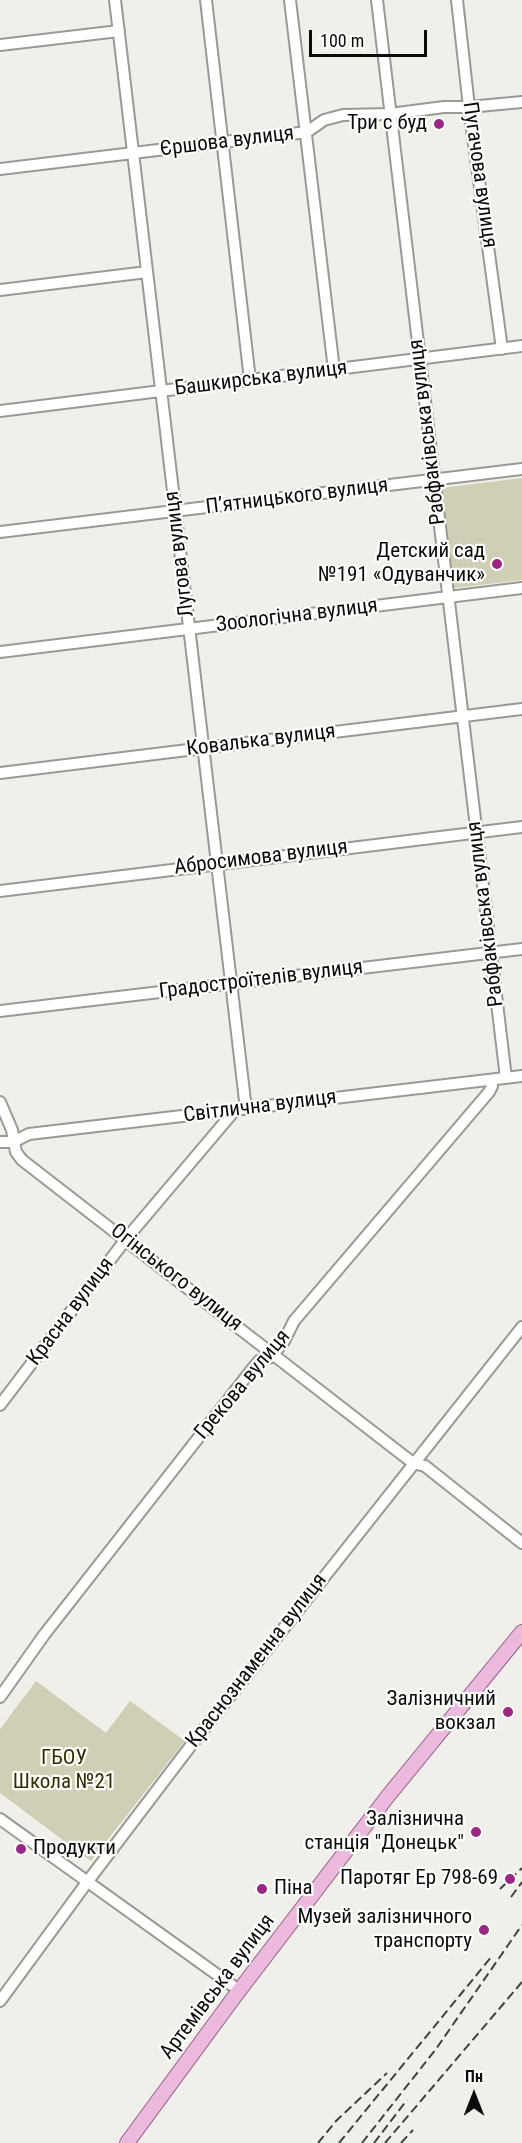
<!DOCTYPE html>
<meta charset="utf-8">
<style>
body{margin:0}
#map{position:relative;width:522px;height:2143px;overflow:hidden;background:#f0efe9;font-family:"Roboto Condensed",sans-serif}
canvas{display:block}
.north{position:absolute;left:444px;top:2065px;width:60px;height:60px;-webkit-text-stroke:4px #fffffe;paint-order:stroke;rotate:0deg;font-size:16px;font-weight:700;line-height:24px;text-align:center;color:#0c0b09}
.north::after{content:'';display:block;margin:auto;width:21px;height:27px;background:#0c0b09;clip-path:polygon(50% 0,100% 100%,50% 72%,0 100%)}
.scale{position:absolute;left:309px;top:30px;width:118px;height:27px;box-sizing:border-box;border:3px solid #0c0b09;border-top:0;padding-left:8px;font-size:18px;line-height:21px;white-space:nowrap;color:#0c0b09;-webkit-text-stroke:4px #fffffe;paint-order:stroke}
</style>
<div id="map">
<canvas width="522" height="2143"></canvas>
<div class="north">Пн</div>
<div class="scale">100 m</div>
</div>
<script>
const ctx = document.querySelector('canvas').getContext('2d');
ctx.lineJoin = 'round';
function fill(path, color) {
  ctx.fillStyle = color;
  ctx.fill(path, 'evenodd');
}
function poly(rows) {
  const path = new Path2D();
  for (const r of rows) {
    path.moveTo(r[0], r[1]);
    for (let i = 2; i < r.length; i += 2) path.lineTo(r[i], r[i + 1]);
  }
  return path;
}
function stroke(path, color, width, dash) {
  ctx.strokeStyle = color;
  ctx.lineWidth = width;
  ctx.lineCap = dash ? 'butt' : 'round';
  ctx.setLineDash(dash || []);
  ctx.stroke(path);
}
function label(font, color, halo, rows, align = 'center') {
  ctx.font = font + ' "Roboto Condensed",sans-serif';
  ctx.lineWidth = 4.5;
  ctx.setLineDash([]);
  ctx.textBaseline = 'middle';
  ctx.strokeStyle = halo;
  ctx.fillStyle = color;
  for (const [text, x, y, turn = 0] of rows) {
    ctx.save();
    ctx.translate(x, y);
    ctx.rotate((+turn || 0) * Math.PI / 180);
    ctx.textAlign = isNaN(turn) ? turn : align;
    if (halo) ctx.strokeText(text, 0, 0);
    ctx.fillText(text, 0, 0);
    ctx.restore();
  }
}
fill(poly([
 [522,478,522,580,454,588,441,488],
 [36,1681,106,1733,130,1701,185,1741,91,1861,0,1793,0,1729]
]), '#d1ceb6');
const minor = poly([
 [115,0,246,1109],
 [206,0,250,380],
 [290,0,334,370],
 [377,0,506,1078],
 [457,0,469,107,502,349],
 [0,45,119,31],
 [0,169,307,132,324,120,343,115,390,114,444,107,469,107,522,102],
 [0,290,147,272],
 [0,411,522,346],
 [0,532,522,469],
 [0,652,522,588],
 [0,773,522,709],
 [0,891,522,827],
 [0,1011,522,949],
 [0,1102,12,1130,16,1152,22,1160,413,1463,425,1466,522,1543],
 [0,1142,13,1142,29,1134,522,1076],
 [0,1405,126,1239,235,1110],
 [0,1697,44,1635,253,1368,259,1361,271,1357,284,1341,294,1321,489,1092,492,1086,491,1080],
 [0,1819,240,1991],
 [0,2001,88,1881,189,1748,522,1327]
]);
const major = poly([
 [127,2143,235,1996,388,1796,522,1632]
]);
stroke(minor, '#9a9a94', 14);
stroke(major, '#955e85', 16);
stroke(minor, '#fff', 10);
stroke(major, '#ecb9de', 14);
stroke(poly([
 [500,1889,522,1868],
 [511,1897,522,1882],
 [318,2143,336,2121,387,2073],
 [339,2143,492,1956],
 [362,2143,436,2049,522,1925],
 [374,2143,407,2100],
 [385,2143,522,1982],
 [401,2143,413,2130]
]), '#42413e', 2, [9, 4.5]);
for (const [x, y, r, color] of [
 [439,124,6,"#9a2783"],
 [497,564,6,"#9a2783"],
 [508,1712,6,"#9a2783"],
 [476,1832,6,"#9a2783"],
 [21,1849,6,"#9a2783"],
 [510,1879,6,"#9a2783"],
 [262,1889,6,"#9a2783"],
 [484,1930,6,"#9a2783"]
]) {
  const dot = new Path2D();
  dot.arc(x, y, r, 0, 2 * Math.PI);
  ctx.fillStyle = color;
  ctx.fill(dot);
  stroke(dot, '#fffffe', 2);
}
label('21px', '#0c0b09', '#fffffe', [
 ["Три с буд",427,124],
 ["Детский сад",485,552],
 ["№191 «Одуванчик»",485,576],
 ["Залізничний",496,1700],
 ["вокзал",496,1724],
 ["Залізнична",464,1820],
 ["станція \"Донецьк\"",464,1844],
 ["Продукти",33,1849,"left"],
 ["Паротяг Ер 798-69",498,1879],
 ["Піна",274,1889,"left"],
 ["Музей залізничного",472,1918],
 ["транспорту",472,1942]
], 'right');
label('21px', '#0c0b09', '#fffffe', [
 ["Єршова вулиця",227,142,-7],
 ["Пугачова вулиця",479,175,82],
 ["Башкирська вулиця",261,379,-7],
 ["Рабфаківська вулиця",428,432,-97],
 ["П’ятницького вулиця",297,497,-7],
 ["Лугова вулиця",180,554,-97],
 ["Зоологічна вулиця",297,616,-7],
 ["Ковалька вулиця",261,741,-7],
 ["Абросимова вулиця",261,858,-7],
 ["Рабфаківська вулиця",486,914,-97],
 ["Градостроїтелiв вулиця",261,980,-7],
 ["Світлична вулиця",260,1107,-7],
 ["Огінського вулиця",176,1278,38],
 ["Красна вулиця",71,1312,-53],
 ["Грекова вулиця",243,1385,-50],
 ["Краснознаменна вулиця",257,1661,-52],
 ["Артемівська вулиця",218,1987,-53]
]);
label('21px', '#332e00', '#fffffe', [
 ["ГБОУ",64,1759],
 ["Школа №21",64,1783]
]);
</script>
